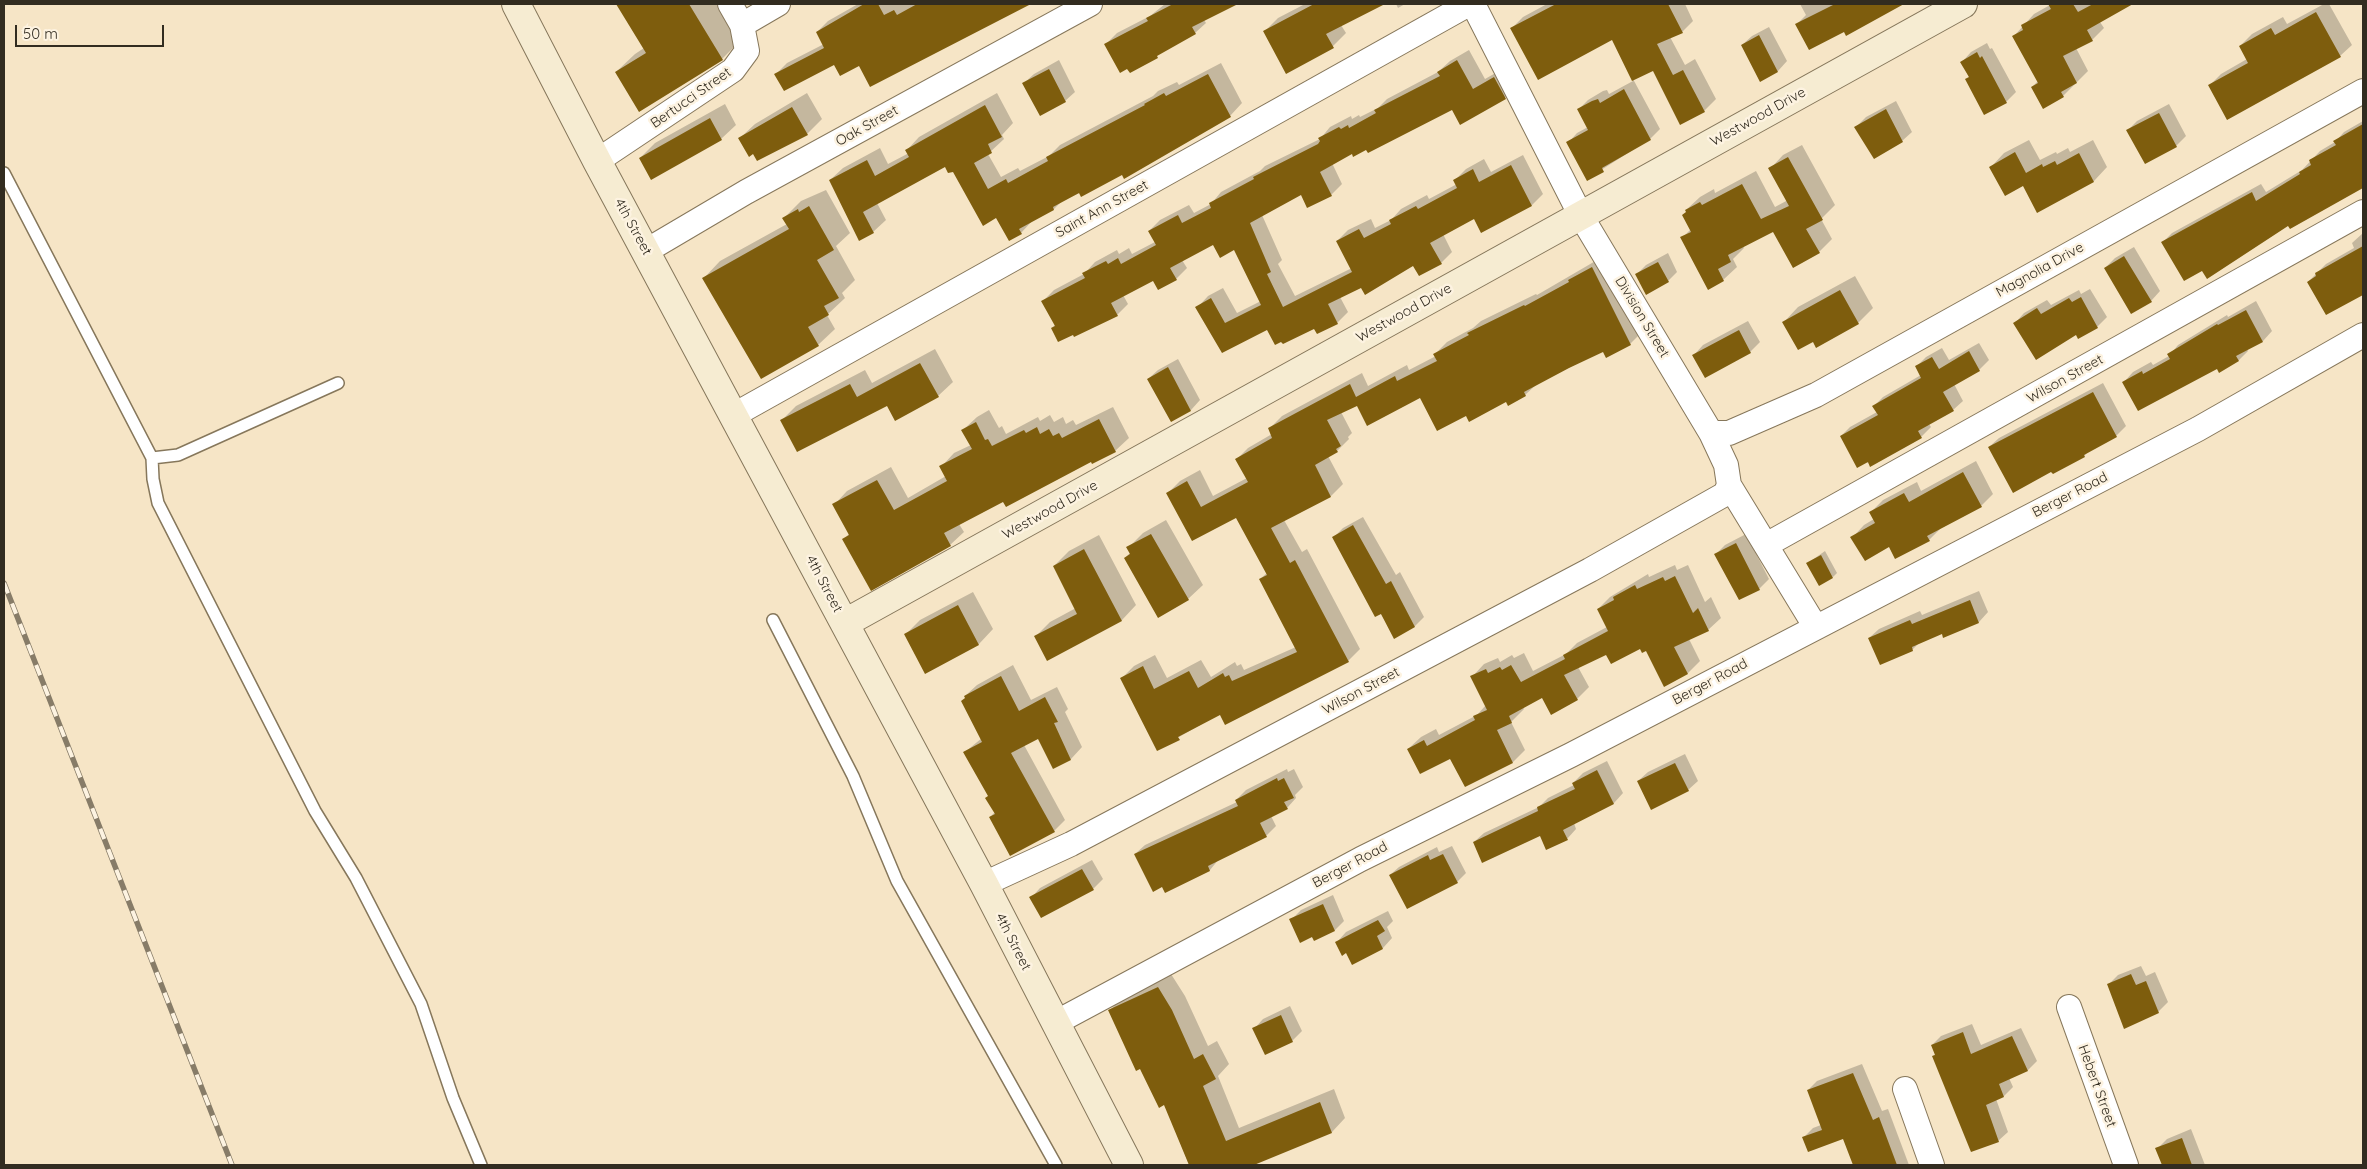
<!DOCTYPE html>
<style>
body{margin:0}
#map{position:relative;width:2367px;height:1169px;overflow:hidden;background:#f6e5c6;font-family:Quicksand,sans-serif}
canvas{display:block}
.frame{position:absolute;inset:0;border:5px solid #322c20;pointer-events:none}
.scale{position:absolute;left:15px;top:25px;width:149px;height:22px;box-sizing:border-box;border:2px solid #322c20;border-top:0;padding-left:6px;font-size:15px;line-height:18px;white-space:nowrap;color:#322c20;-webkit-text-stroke:4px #fdf3e1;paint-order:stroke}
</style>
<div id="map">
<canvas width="2367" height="1169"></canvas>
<div class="frame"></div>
<div class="scale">50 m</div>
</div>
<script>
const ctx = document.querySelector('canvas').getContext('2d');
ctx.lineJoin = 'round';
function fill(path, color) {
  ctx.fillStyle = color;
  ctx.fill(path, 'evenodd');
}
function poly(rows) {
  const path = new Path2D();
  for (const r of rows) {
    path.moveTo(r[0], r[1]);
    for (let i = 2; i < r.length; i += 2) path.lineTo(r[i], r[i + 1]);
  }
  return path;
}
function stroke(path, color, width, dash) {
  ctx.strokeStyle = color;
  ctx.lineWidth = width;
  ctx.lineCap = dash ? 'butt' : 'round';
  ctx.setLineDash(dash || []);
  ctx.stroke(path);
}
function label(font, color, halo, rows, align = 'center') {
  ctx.font = font + ' Quicksand,sans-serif';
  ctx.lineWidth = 5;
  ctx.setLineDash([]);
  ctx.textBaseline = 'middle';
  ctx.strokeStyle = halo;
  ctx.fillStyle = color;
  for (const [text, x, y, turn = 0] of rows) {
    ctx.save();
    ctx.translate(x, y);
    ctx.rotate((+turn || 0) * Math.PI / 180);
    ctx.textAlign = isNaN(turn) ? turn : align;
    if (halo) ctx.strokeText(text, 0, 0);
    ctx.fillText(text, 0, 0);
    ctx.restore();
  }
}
fill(poly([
 [617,4,719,4,741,40,722,59,639,110,616,72,635,54,644,48],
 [858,4,896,5,1028,4,870,85,859,65,834,63,776,74,787,63,824,44,817,32,828,21],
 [1165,4,1234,4,1204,20,1206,23,1195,33,1106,44,1117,33,1150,16],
 [1305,4,1383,4,1341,25,1346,33,1333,46,1265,31,1278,18],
 [1396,4,1405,4,1398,8],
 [1547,4,1685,4,1693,21,1682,32,1670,37,1685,65,1695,59,1716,99,1704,111,1653,69,1633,79,1660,129,1650,139,1587,179,1568,143,1577,133,1588,127,1579,109,1588,100,1603,91,1607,90,1609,94,1633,81,1612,38,1511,29,1523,17],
 [1800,4,1896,4,1845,30,1797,24,1806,15],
 [2049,4,2131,4,2100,22,2104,28,2092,40,2076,48,2088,71,2063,96,2032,87,2038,81,2014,36,2034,14,2050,5],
 [2324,4,2329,4,2352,45,2340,56,2209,86,2221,74,2247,59,2240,46,2252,34,2283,17,2287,24],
 [1769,27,1787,61,1778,71,1761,80,1742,45,1752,36],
 [1987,43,1990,49,1992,48,2016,92,2006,102,1985,113,1962,62,1971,52],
 [1469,50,1485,79,1506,67,1516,86,1505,98,1452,108,1367,148,1352,152,1332,163,1342,184,1331,195,1301,193,1262,215,1282,260,1278,264,1295,296,1352,268,1337,241,1348,230,1371,219,1375,228,1391,220,1401,209,1427,195,1429,199,1457,184,1455,180,1466,169,1484,159,1491,172,1523,155,1543,194,1532,205,1481,231,1474,218,1443,234,1452,252,1441,263,1419,275,1414,264,1340,297,1348,312,1337,323,1315,327,1267,328,1223,351,1197,308,1208,296,1223,288,1237,313,1261,301,1234,248,1213,243,1182,260,1187,268,1176,279,1153,279,1123,295,1128,304,1117,315,1074,333,1052,328,1055,325,1043,301,1054,290,1084,274,1095,262,1117,250,1119,254,1129,248,1132,254,1155,242,1149,231,1160,220,1189,205,1194,213,1211,204,1221,192,1260,171,1265,166,1320,139,1330,127,1351,116,1352,119,1359,115,1360,117,1378,108,1387,99,1438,72,1450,61],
 [1059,60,1075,92,1065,101,1024,83,1034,74],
 [1221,63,1242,103,1230,116,1123,173,1062,201,1054,209,1033,220,1021,233,997,216,953,170,946,166,877,203,886,220,873,232,830,180,843,168,880,148,888,164,909,153,907,150,919,137,997,93,1013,123,1002,135,1004,139,988,154,1001,177,1018,168,1020,171,1049,156,1060,145,1153,96,1158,91,1177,82,1179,85],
 [807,93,822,119,807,134,740,138,755,124],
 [1896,101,1912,132,1902,141,1856,127,1866,117],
 [725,104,736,125,721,139,640,158,655,143],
 [2169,104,2186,136,2176,146,2146,163,2128,130,2137,121],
 [2363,121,2363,187,2291,228,2289,224,2202,269,2163,242,2172,233,2261,184,2266,192,2302,170,2320,151,2335,142,2344,132],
 [2029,140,2040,160,2056,152,2057,154,2068,148,2070,152,2093,140,2107,167,2094,181,2038,211,2023,185,1991,167,2004,153],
 [1802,145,1835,205,1821,219,1832,239,1819,252,1774,230,1743,246,1744,248,1733,259,1737,267,1723,280,1682,238,1691,229,1686,210,1700,197,1714,189,1715,193,1756,171,1775,207,1788,200,1770,169,1783,155],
 [826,190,850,233,836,246,855,280,842,293,845,298,827,315,835,329,818,345,704,278,720,261,787,224,784,218,801,201],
 [2363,233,2363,291,2359,296,2308,282,2326,264,2354,248,2352,243],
 [2134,247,2160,291,2151,301,2105,268,2115,258],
 [1668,253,1677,272,1668,281,1636,275,1646,265],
 [1604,256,1642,332,1630,344,1604,350,1537,384,1525,395,1467,414,1420,397,1357,404,1341,412,1352,433,1348,437,1349,439,1337,451,1328,456,1343,484,1331,496,1284,520,1302,552,1307,549,1360,649,1348,661,1221,713,1158,749,1122,678,1134,666,1155,655,1167,678,1201,660,1211,677,1235,662,1237,666,1241,664,1244,670,1296,647,1260,579,1267,573,1236,516,1193,539,1168,493,1180,481,1200,470,1213,496,1247,478,1236,460,1248,448,1272,434,1270,428,1282,416,1362,373,1368,386,1407,365,1409,370,1436,356,1435,354,1447,342,1473,328,1481,321,1536,294,1537,295],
 [1855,276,1873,308,1858,323,1814,340,1784,322,1798,307],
 [2090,289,2107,317,2097,327,2077,334,2015,323,2024,313,2047,300,2051,305,2079,290,2081,294],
 [2256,301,2272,331,2263,341,2247,349,2248,351,2239,360,2217,367,2124,382,2133,372,2151,362,2153,365,2169,356,2178,345,2227,315,2228,317],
 [1748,321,1760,342,1750,352,1694,355,1703,345],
 [1979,343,1989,360,1979,370,1954,384,1963,401,1953,410,1929,424,1931,427,1921,437,1870,465,1841,436,1850,427,1877,412,1874,406,1883,397,1921,375,1916,367,1926,357,1942,348,1949,360],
 [935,349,953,382,938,396,782,420,796,406,865,370,872,383],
 [1178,359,1200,400,1191,410,1171,421,1148,379,1158,370],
 [2103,383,2126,426,2116,436,2091,449,2084,456,1989,447,1999,438],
 [1113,407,1129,438,1115,451,1004,500,959,524,964,532,950,545,844,539,849,534,834,505,847,491,891,467,908,498,946,476,941,467,954,453,971,445,963,430,977,417,989,410,999,428,1002,426,1006,434,1038,417,1040,421,1050,415,1054,422,1063,417,1066,424,1073,420,1076,425],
 [1976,461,1993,494,1981,506,1941,528,1929,540,1889,546,1852,538,1864,525,1874,519,1871,512,1883,500,1917,482,1921,491],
 [1363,517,1396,575,1400,572,1424,617,1415,626,1395,637,1334,537,1343,528],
 [1166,520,1203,585,1188,599,1125,558,1131,552,1128,548,1143,533],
 [1746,534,1769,579,1759,589,1716,554,1725,545],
 [1099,535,1136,605,1122,620,1047,659,1036,636,1050,622,1076,608,1054,566,1069,551],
 [1825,551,1837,573,1833,577,1808,563],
 [1675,565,1677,570,1688,565,1705,602,1711,597,1721,618,1708,630,1689,639,1700,661,1688,673,1665,685,1646,650,1641,647,1606,653,1578,667,1589,687,1577,699,1542,696,1523,707,1524,709,1511,722,1525,750,1513,762,1465,786,1450,757,1408,749,1421,737,1436,729,1439,735,1477,715,1486,705,1472,677,1484,664,1498,658,1500,662,1512,655,1514,658,1524,653,1533,671,1566,654,1577,643,1607,627,1598,609,1610,597,1648,574,1649,577],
 [1979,591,1988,612,1979,622,1944,636,1942,633,1920,642,1913,649,1880,663,1869,638,1879,629,1920,611,1922,615],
 [973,592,993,629,979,644,925,672,905,635,920,620],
 [1013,665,1031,700,1057,687,1068,709,1065,712,1082,747,1071,759,1053,767,1038,737,1024,745,1065,820,1054,831,990,817,995,812,989,796,965,752,982,738,965,696,977,685],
 [1685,754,1698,781,1688,790,1638,781,1648,772],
 [1607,761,1623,793,1614,803,1574,823,1576,829,1567,839,1540,835,1474,842,1484,833,1539,807,1548,798,1574,785,1573,783,1583,773],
 [1287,769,1288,772,1294,769,1303,787,1295,795,1296,798,1287,808,1271,816,1276,826,1266,836,1219,859,1210,870,1166,891,1135,854,1145,845,1237,802,1236,800,1246,790],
 [1452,846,1466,873,1457,882,1390,875,1399,867,1437,847,1439,852],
 [1092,860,1103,879,1093,889,1031,898,1040,888],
 [1333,895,1344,921,1335,930,1314,939,1291,920,1301,910],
 [1388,911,1393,921,1387,927,1392,938,1383,948,1353,963,1347,952,1337,942,1346,932],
 [2141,966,2146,976,2155,972,2168,1002,2158,1012,2108,985,2118,975],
 [1171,974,1185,996,1208,1046,1217,1041,1229,1064,1218,1076,1239,1128,1334,1089,1345,1118,1332,1132,1251,1165,1189,1165,1165,1104,1110,1010,1123,997],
 [1290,1006,1302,1031,1292,1041,1254,1029,1263,1019],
 [1972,1024,1981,1045,2021,1028,2037,1061,2028,1070,2009,1078,2013,1087,2004,1096,1996,1099,2008,1132,1998,1141,1933,1056,1936,1054,1932,1045,1941,1036],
 [1862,1064,1882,1111,1888,1109,1909,1165,1859,1165,1855,1154,1844,1137,1804,1137,1813,1128,1821,1125,1808,1090,1817,1081],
 [2191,1129,2205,1165,2164,1165,2157,1149,2167,1139]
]), '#0003');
fill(poly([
 [616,4,689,4,723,60,639,112,615,72,646,53],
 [864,4,878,4,884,15,894,10,897,15,917,4,1031,4,870,87,859,66,840,76,834,65,784,91,774,74,824,48,816,32],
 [1173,4,1238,4,1192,27,1196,34,1157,56,1158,58,1130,73,1127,69,1120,73,1104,44,1148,21,1146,18],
 [1314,4,1385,4,1326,34,1334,48,1286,74,1263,31],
 [1556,4,1668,4,1683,33,1657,44,1673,75,1683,70,1705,112,1680,125,1653,71,1632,81,1612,40,1538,80,1510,28],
 [1835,4,1904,4,1846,36,1844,32,1809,50,1795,24],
 [2048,4,2073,4,2078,12,2093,4,2133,4,2087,30,2093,41,2063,56,2077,83,2061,92,2064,97,2043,109,2031,87,2038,83,2012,36,2023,30,2021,25,2051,9],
 [2316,12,2341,57,2227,120,2208,85,2248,63,2239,46,2271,28,2275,35],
 [1759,35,1778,72,1760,82,1741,45],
 [1977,52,1980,58,1982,56,2007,103,1984,115,1965,79,1969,77,1960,62],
 [1457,60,1473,89,1494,77,1506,99,1460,125,1452,110,1368,153,1366,150,1353,157,1352,154,1320,172,1332,196,1307,208,1301,195,1250,223,1271,272,1267,274,1283,307,1352,272,1336,241,1359,229,1364,238,1391,224,1389,220,1416,206,1418,209,1457,188,1453,180,1473,169,1479,182,1511,165,1532,206,1481,233,1474,219,1430,243,1442,264,1419,276,1413,266,1365,295,1361,288,1328,304,1338,324,1317,334,1314,329,1283,344,1281,342,1275,345,1267,330,1222,353,1195,307,1211,298,1225,323,1261,305,1234,250,1220,258,1213,245,1170,268,1177,280,1158,290,1153,281,1111,303,1118,316,1074,337,1073,335,1058,342,1051,328,1055,326,1041,301,1085,278,1082,273,1106,261,1108,264,1118,258,1121,264,1156,245,1148,231,1178,215,1182,223,1211,208,1209,203,1254,179,1253,177,1318,144,1320,141,1318,138,1339,127,1341,129,1348,125,1349,128,1376,113,1374,110,1440,76,1437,72],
 [1049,69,1066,102,1040,116,1022,83],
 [1208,74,1231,117,1124,179,1122,175,1081,197,1079,193,1053,207,1054,210,1019,229,1022,234,1009,241,996,218,983,226,953,172,948,173,945,167,863,212,874,233,859,241,829,180,867,160,875,176,909,157,905,150,985,105,1002,137,988,144,992,153,974,163,988,189,1006,179,1008,183,1048,161,1046,157,1145,105,1144,104,1164,93,1166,96],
 [1624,89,1651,140,1602,168,1604,172,1587,181,1566,142,1588,130,1577,109,1592,101,1598,99,1600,103],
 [792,107,808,135,757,161,753,154,749,157,738,138],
 [1886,109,1903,142,1874,159,1854,127],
 [2159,113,2177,147,2145,164,2126,130],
 [710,118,722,140,651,180,639,158],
 [2363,124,2363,188,2290,229,2288,226,2207,279,2202,271,2184,281,2161,242,2252,192,2256,201,2300,174,2299,172,2311,165,2309,160,2336,145,2333,141],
 [2015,152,2026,173,2042,164,2043,167,2055,161,2057,165,2079,153,2094,182,2037,213,2023,186,2005,196,1989,167],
 [1788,157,1823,220,1806,229,1820,253,1793,268,1773,232,1728,255,1731,262,1718,269,1724,281,1708,290,1680,237,1691,232,1682,215,1686,212,1685,210,1700,202,1702,205,1742,184,1761,219,1789,206,1768,168],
 [809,206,834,250,817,260,839,298,824,306,829,315,808,327,819,346,761,379,702,278,789,229,782,218,798,209,799,212],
 [2363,246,2363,295,2326,315,2307,282,2316,276,2315,273],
 [2124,256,2152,302,2131,314,2104,268],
 [1658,262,1669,282,1646,295,1635,274],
 [1592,267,1631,345,1606,358,1603,352,1569,368,1524,392,1526,396,1508,406,1506,402,1469,422,1466,416,1437,431,1420,398,1367,426,1357,406,1327,420,1341,446,1336,449,1338,452,1315,465,1331,497,1271,528,1290,563,1295,560,1349,662,1225,725,1220,715,1178,737,1180,740,1157,751,1120,678,1143,666,1154,689,1189,671,1198,688,1223,673,1225,677,1229,675,1232,681,1297,652,1259,579,1267,575,1236,518,1192,541,1166,493,1187,481,1201,507,1248,482,1235,459,1272,438,1268,428,1350,384,1356,397,1395,376,1397,381,1437,361,1433,354,1469,335,1467,333,1524,305,1525,306,1569,282,1568,280],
 [1840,290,1859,324,1816,348,1813,342,1798,350,1782,322],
 [2081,297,2098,328,2078,339,2076,335,2036,360,2013,323,2037,308,2041,314,2069,298,2072,302],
 [2246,310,2263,342,2236,356,2239,361,2219,373,2217,369,2138,411,2122,382,2142,371,2143,374,2170,359,2167,354,2217,324,2218,325],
 [1739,330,1751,353,1705,378,1692,355],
 [1969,351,1980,371,1943,392,1954,411,1918,431,1922,438,1870,467,1868,462,1857,468,1840,436,1878,415,1872,406,1921,378,1915,366,1932,357,1939,369],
 [920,363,939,397,895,421,887,406,797,452,780,420,850,384,857,397],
 [1168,367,1191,411,1171,422,1147,379],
 [2093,392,2117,437,2084,455,2085,457,2053,474,2051,472,2013,493,1988,447],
 [1099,419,1116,452,1092,464,1091,462,1006,507,1003,502,944,533,951,546,871,591,842,539,849,535,832,504,877,480,894,510,947,481,939,466,972,449,961,430,976,422,985,440,988,439,992,446,1024,430,1026,433,1037,427,1040,434,1049,429,1053,436,1059,433,1062,438],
 [1963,472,1982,507,1927,536,1930,541,1895,559,1889,547,1865,561,1850,537,1875,523,1869,512,1904,493,1909,502],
 [1353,525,1386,584,1391,581,1415,627,1394,639,1381,614,1375,617,1332,537],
 [1151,534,1189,600,1158,618,1124,558,1130,554,1126,547],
 [1736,543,1760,590,1739,600,1714,554],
 [1084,549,1122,621,1047,661,1034,636,1077,614,1053,566],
 [1821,555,1833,578,1819,586,1806,563],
 [1675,576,1693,613,1698,608,1709,631,1674,647,1688,674,1664,687,1646,651,1642,653,1640,649,1611,664,1606,655,1564,675,1578,700,1551,715,1542,698,1509,716,1512,723,1497,730,1513,763,1465,787,1450,759,1420,774,1407,749,1424,740,1427,746,1475,720,1473,716,1487,710,1470,676,1486,669,1488,673,1500,667,1502,670,1511,665,1521,682,1565,659,1563,655,1608,631,1597,609,1614,600,1613,597,1635,585,1637,589,1663,577,1665,581],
 [1970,600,1979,623,1943,638,1942,634,1912,647,1913,651,1880,665,1868,638,1910,620,1912,624],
 [958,605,979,645,925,674,904,634],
 [1001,676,1019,711,1045,697,1058,722,1054,723,1071,760,1053,769,1038,739,1011,753,1055,832,1010,856,989,817,995,814,985,798,988,796,963,752,982,742,961,701,965,698,964,696],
 [1675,763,1689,791,1651,810,1637,781],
 [1597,770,1614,804,1563,830,1568,840,1546,850,1540,836,1482,863,1473,842,1538,811,1537,807,1575,789,1572,783],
 [1277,778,1278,781,1284,778,1294,798,1284,802,1288,809,1260,823,1267,837,1208,866,1210,871,1165,893,1162,887,1153,892,1134,854,1238,806,1235,800],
 [1443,854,1458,883,1407,909,1389,875,1428,855,1430,860],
 [1082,869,1094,890,1041,918,1029,897],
 [1323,904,1335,931,1314,941,1312,937,1300,943,1289,919],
 [1378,920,1385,931,1377,936,1383,949,1352,965,1346,953,1342,956,1335,942],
 [2131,974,2136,985,2146,981,2159,1013,2124,1029,2107,984],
 [1158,987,1172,1010,1194,1059,1203,1054,1216,1079,1203,1086,1226,1141,1320,1102,1332,1133,1254,1165,1189,1165,1164,1105,1159,1108,1140,1069,1136,1071,1108,1010],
 [1281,1015,1293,1042,1265,1055,1252,1028],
 [1963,1032,1971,1054,2012,1036,2028,1071,1999,1084,2004,1097,1986,1105,1999,1142,1971,1152,1932,1056,1935,1055,1931,1045],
 [1853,1073,1873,1120,1879,1117,1897,1165,1853,1165,1843,1139,1808,1152,1802,1137,1822,1130,1807,1090],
 [2182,1138,2192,1165,2162,1165,2155,1148]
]), '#7e5d0d');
const lane = poly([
 [4,173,152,458,153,479,158,503,315,811,356,878,421,1004,453,1098,481,1165],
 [152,458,178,455,338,383],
 [773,620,853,776,897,881,1056,1165]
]);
const street = poly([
 [1473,4,1581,216,1711,433,1726,465,1729,485,1815,626],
 [742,25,778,4],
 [597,161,733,70,747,51,742,25,730,4],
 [646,251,746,192,1090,4],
 [734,415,1469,4],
 [1711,433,1729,433,1816,395,2363,91],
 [1766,545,2363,212],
 [984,884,1071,844,1590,570,1725,494,1729,485],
 [2069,1007,2126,1165],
 [1055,1023,1361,859,1571,755,2198,429,2363,335],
 [1905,1089,1932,1165]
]);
const secondary = poly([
 [516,4,597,161,984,884,1129,1165],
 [845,623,1963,4]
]);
stroke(lane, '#86775b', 14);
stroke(street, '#86775b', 26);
stroke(secondary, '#86775b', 30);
stroke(lane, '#fff', 11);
stroke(street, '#fff', 24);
stroke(secondary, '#f6ecd2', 28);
const rail = poly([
 [4,583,232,1165]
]);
stroke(rail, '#877c68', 5.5);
stroke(rail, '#fdf3e1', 4, [11]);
label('14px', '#322c20', '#fdf3e1', [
 ["Bertucci Street",691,98,-35],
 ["Westwood Drive",1758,117,-29],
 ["Oak Street",867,126,-29],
 ["Saint Ann Street",1102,209,-29],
 ["4th Street",633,227,61],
 ["Magnolia Drive",2040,270,-29],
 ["Westwood Drive",1404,313,-29],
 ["Division Street",1642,317,59],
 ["Wilson Street",2065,379,-29],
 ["Berger Road",2070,495,-27],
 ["Westwood Drive",1050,510,-29],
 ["4th Street",824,584,62],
 ["Berger Road",1710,682,-28],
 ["Wilson Street",1361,691,-28],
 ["Berger Road",1350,865,-28],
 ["4th Street",1013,942,63],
 ["Hebert Street",2097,1086,70]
]);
</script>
